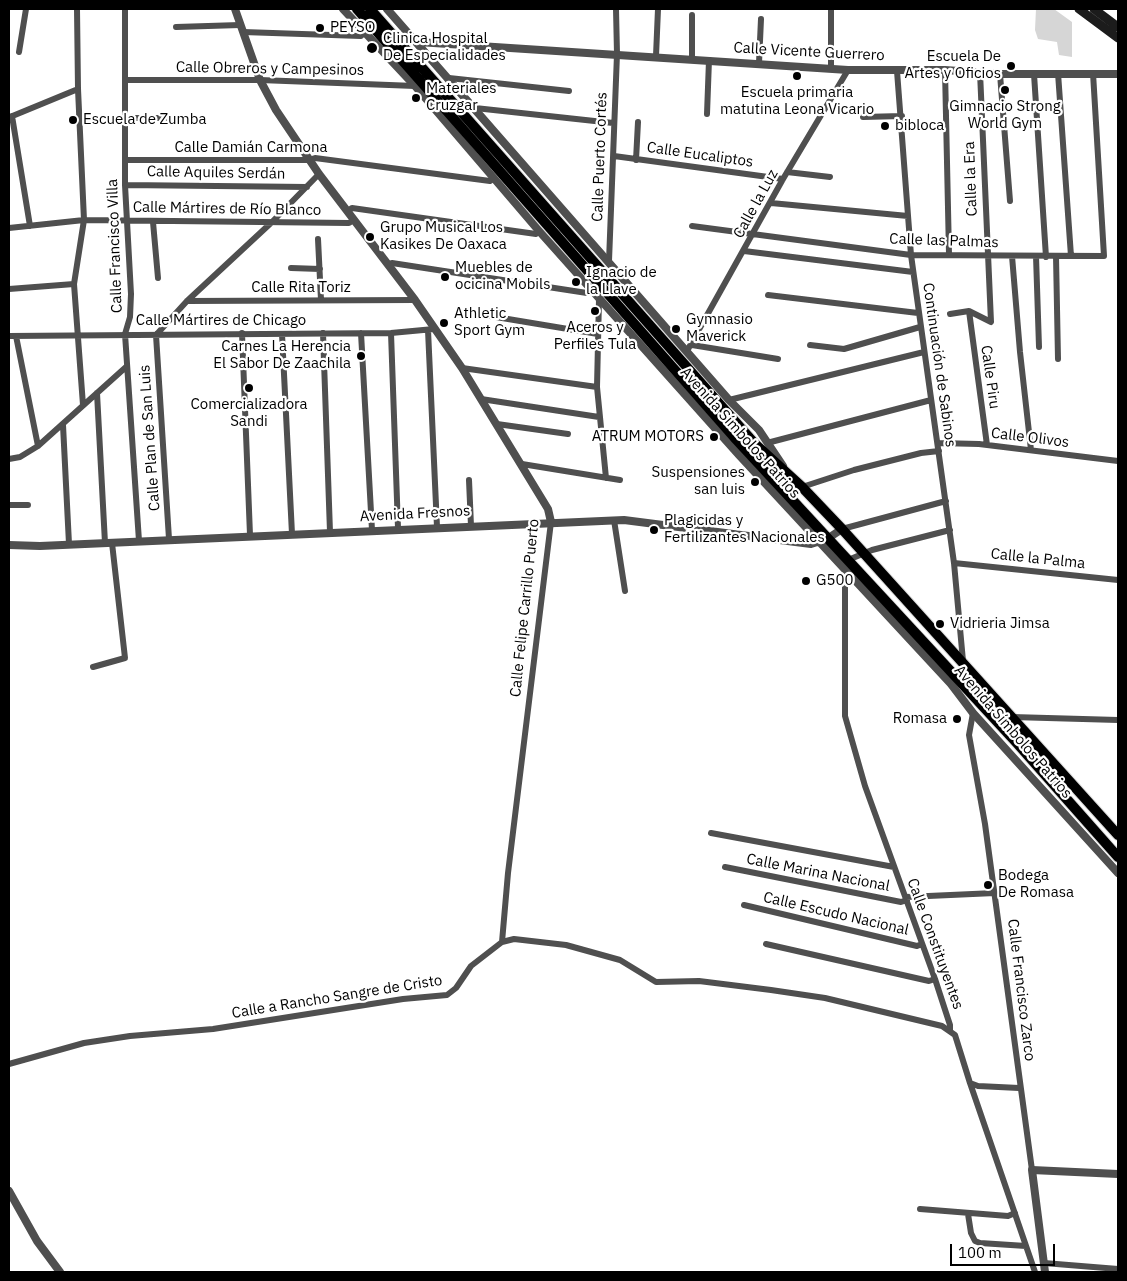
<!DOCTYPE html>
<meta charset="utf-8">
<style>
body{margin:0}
#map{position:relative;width:1127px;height:1281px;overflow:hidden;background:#fff;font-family:"IBM Plex Sans",sans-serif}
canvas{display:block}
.frame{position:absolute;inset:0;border:10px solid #000;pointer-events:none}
.scale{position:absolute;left:950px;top:1244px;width:105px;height:22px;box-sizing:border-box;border:2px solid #000;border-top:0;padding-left:6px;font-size:15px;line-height:18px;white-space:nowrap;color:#000;-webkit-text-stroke:4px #fff;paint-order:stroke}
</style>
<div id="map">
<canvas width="1127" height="1281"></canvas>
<div class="frame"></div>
<div class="scale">100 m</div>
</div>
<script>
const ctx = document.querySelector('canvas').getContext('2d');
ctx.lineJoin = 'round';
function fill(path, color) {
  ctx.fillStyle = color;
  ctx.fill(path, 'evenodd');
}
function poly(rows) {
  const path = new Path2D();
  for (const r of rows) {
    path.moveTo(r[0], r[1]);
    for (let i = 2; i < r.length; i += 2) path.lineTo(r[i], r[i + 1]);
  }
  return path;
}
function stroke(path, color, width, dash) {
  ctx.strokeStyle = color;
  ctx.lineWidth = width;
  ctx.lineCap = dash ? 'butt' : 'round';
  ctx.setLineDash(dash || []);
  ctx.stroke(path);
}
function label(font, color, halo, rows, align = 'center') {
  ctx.font = font + ' "IBM Plex Sans",sans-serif';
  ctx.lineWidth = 4.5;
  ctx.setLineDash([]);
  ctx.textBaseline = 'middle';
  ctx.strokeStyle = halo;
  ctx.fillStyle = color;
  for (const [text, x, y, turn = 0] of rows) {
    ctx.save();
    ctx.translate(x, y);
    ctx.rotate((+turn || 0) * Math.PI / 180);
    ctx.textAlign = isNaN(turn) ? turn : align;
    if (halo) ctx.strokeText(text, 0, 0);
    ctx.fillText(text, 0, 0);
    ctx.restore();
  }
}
fill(poly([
 [1036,9,1054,9,1072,22,1072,57,1059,55,1057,42,1038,39,1035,30]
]), '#d6d6d6');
const primary = poly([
 [357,9,734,437,1017,743,1118,857],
 [370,9,755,444,802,487,842,529,1118,835]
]);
stroke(primary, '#dbdbdb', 12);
stroke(poly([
 [77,9,78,89,84,220,74,284,83,405],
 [125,9,125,185,131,294,130,317,125,334,139,541],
 [176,27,240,25],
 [243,32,361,36,364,33],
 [19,52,26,9],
 [656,56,658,9],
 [692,59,692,15],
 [759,63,761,19],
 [831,69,831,9],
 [945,70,949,254],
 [897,71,911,255,954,563,963,661],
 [1058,73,1071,256],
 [1000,74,1010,201],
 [1034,74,1046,257],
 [449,78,569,91],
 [125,80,260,80,415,86],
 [475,108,613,123],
 [707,114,709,60],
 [12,116,30,226],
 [10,117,78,89],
 [863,117,902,116],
 [125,118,170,118],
 [614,156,783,179],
 [126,160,309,160,315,158,490,181,493,179],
 [636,160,638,122],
 [787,172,830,177],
 [125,185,307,187],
 [771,203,908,216],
 [348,211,352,208,536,234,539,231],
 [153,222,158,278],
 [692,226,911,255,1104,256,1093,73],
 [9,228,84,220,349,223,354,220],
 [318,239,321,300],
 [744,251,913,272],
 [1012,256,1020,352,1031,450],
 [1036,256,1039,347],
 [1056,256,1058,359],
 [609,261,617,54,616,9],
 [388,265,392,263,587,293,591,290],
 [291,268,320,269],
 [9,289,74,284],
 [768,295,918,313],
 [599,299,597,387,606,478],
 [187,301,415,300],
 [969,311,987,445],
 [478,314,598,334],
 [950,314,969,311,991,322,980,72],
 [428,330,437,527],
 [242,333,250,535],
 [323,333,330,532],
 [361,333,372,530],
 [391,333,398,528],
 [282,334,292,534],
 [9,336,391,333,434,329],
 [16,336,38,446],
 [692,345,778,359],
 [810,345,844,349,920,327],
 [687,351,783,179,848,70],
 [462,368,597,387],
 [97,393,105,543],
 [481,399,599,417],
 [729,400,924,352],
 [497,424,568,434],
 [63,425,69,544],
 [767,443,931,400],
 [938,443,979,444,1118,461],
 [9,459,20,457,38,446,126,367],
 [522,464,620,480],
 [469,480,471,526],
 [802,487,854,470,921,453,939,451],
 [9,505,28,505],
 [614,520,625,591],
 [842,529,946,501],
 [169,539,156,335,187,301,272,222,319,174],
 [848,560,872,550,950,530],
 [954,563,1118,580],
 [852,575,845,585,845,716,865,786,935,979,950,1025,950,1030],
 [93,667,125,658,112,543],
 [973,713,969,735,985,824,1032,1170],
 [1012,717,1118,720],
 [711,833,894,867],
 [725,867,901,902,907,900],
 [906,897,995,893],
 [744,905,917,946,922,944],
 [502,942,508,873,551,522],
 [766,944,929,981,935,979],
 [9,1064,84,1043,130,1036,213,1029,403,999,447,995,456,988,471,966,502,942,514,939,566,945,620,960,656,982,699,981,771,990,825,998,942,1026,955,1035,970,1083,978,1086,1019,1088],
 [970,1083,1035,1272],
 [920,1209,1008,1216,1015,1213],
 [968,1214,971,1233,975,1241,980,1243,1026,1246],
 [1044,1263,1118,1269]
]), '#4f4f4f', 6);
stroke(poly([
 [235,9,260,80,276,110,319,174,415,300,462,368,548,509,551,522],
 [343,9,415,86,539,231,739,455,951,684,973,713,1118,873],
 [387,9,729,400,759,430,783,466],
 [418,42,848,70,945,70,1000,74,1118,74],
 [9,545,40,546,624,520,811,544,827,539,842,529],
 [9,1191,37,1241,60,1272],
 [1045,1272,1032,1170,1118,1174]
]), '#4f4f4f', 8);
stroke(poly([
 [1079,9,1118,38],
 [1094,9,1118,27]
]), '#1c1c1c', 9);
stroke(primary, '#000', 10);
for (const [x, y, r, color] of [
 [320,28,5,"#000"],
 [372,48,6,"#000"],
 [1011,66,5,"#000"],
 [797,76,5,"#000"],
 [1005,90,5,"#000"],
 [416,98,5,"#000"],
 [73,120,5,"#000"],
 [885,126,5,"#000"],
 [370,237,5,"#000"],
 [445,277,5,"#000"],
 [576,282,5,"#000"],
 [595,311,5,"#000"],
 [444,323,5,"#000"],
 [676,329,5,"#000"],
 [361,356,5,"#000"],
 [249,388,5,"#000"],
 [714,437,5,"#000"],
 [755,482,5,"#000"],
 [654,530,5,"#000"],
 [806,581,5,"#000"],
 [940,624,5,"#000"],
 [957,719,5,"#000"],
 [988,885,5,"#000"]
]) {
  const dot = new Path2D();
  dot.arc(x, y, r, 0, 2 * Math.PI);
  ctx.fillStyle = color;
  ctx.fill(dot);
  stroke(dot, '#fff', 2);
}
label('15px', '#000', '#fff', [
 ["PEYSO",330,28],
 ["Clinica Hospital",383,39],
 ["De Especialidades",383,56],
 ["Escuela De",1001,57,"right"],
 ["Artes y Oficios",1001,74,"right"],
 ["Materiales",426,89],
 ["Cruzgar",426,106],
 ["Escuela primaria",797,93,"center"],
 ["matutina Leona Vicario",797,110,"center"],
 ["Gimnacio Strong",1005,107,"center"],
 ["World Gym",1005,124,"center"],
 ["Escuela de Zumba",83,120],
 ["bibloca",895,126],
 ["Grupo Musical Los",380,228],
 ["Kasikes De Oaxaca",380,245],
 ["Muebles de",455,268],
 ["ocicina Mobils",455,285],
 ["Ignacio de",586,273],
 ["la Llave",586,290],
 ["Athletic",454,314],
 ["Sport Gym",454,331],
 ["Gymnasio",686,320],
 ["Maverick",686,337],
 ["Aceros y",595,328,"center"],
 ["Perfiles Tula",595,345,"center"],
 ["Carnes La Herencia",351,347,"right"],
 ["El Sabor De Zaachila",351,364,"right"],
 ["Comercializadora",249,405,"center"],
 ["Sandi",249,422,"center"],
 ["ATRUM MOTORS",704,437,"right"],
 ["Suspensiones",745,473,"right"],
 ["san luis",745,490,"right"],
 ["Plagicidas y",664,521],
 ["Fertilizantes Nacionales",664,538],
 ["G500",816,581],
 ["Vidrieria Jimsa",950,624],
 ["Romasa",947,719,"right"],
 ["Bodega",998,876],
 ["De Romasa",998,893]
], 'left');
label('15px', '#000', '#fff', [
 ["Calle Vicente Guerrero",809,52,3],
 ["Calle Obreros y Campesinos",270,69,1],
 ["Calle Damián Carmona",251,148],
 ["Calle Eucaliptos",700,155,8],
 ["Calle Puerto Cortés",600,157,-88],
 ["Calle Aquiles Serdán",216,173,1],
 ["Calle la Era",971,179,-92],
 ["Calle la Luz",756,204,-61],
 ["Calle Mártires de Río Blanco",227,209,1],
 ["Calle las Palmas",944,241,2],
 ["Calle Francisco Villa",115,246,-92],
 ["Calle Rita Toriz",301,288],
 ["Calle Mártires de Chicago",221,321],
 ["Continuación de Sabinos",939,365,82],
 ["Calle Piru",990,377,82],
 ["Avenida Símbolos Patrios",740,433,48],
 ["Calle Plan de San Luis",150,438,-94],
 ["Calle Olivos",1030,438,7],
 ["Avenida Fresnos",415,514,-3],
 ["Calle la Palma",1038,559,6],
 ["Calle Felipe Carrillo Puerto",525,608,-84],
 ["Avenida Símbolos Patrios",1013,732,49],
 ["Calle Marina Nacional",818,873,11],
 ["Calle Escudo Nacional",836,914,13],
 ["Calle Constituyentes",935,944,70],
 ["Calle Francisco Zarco",1021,990,83],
 ["Calle a Rancho Sangre de Cristo",337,997,-9]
]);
</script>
